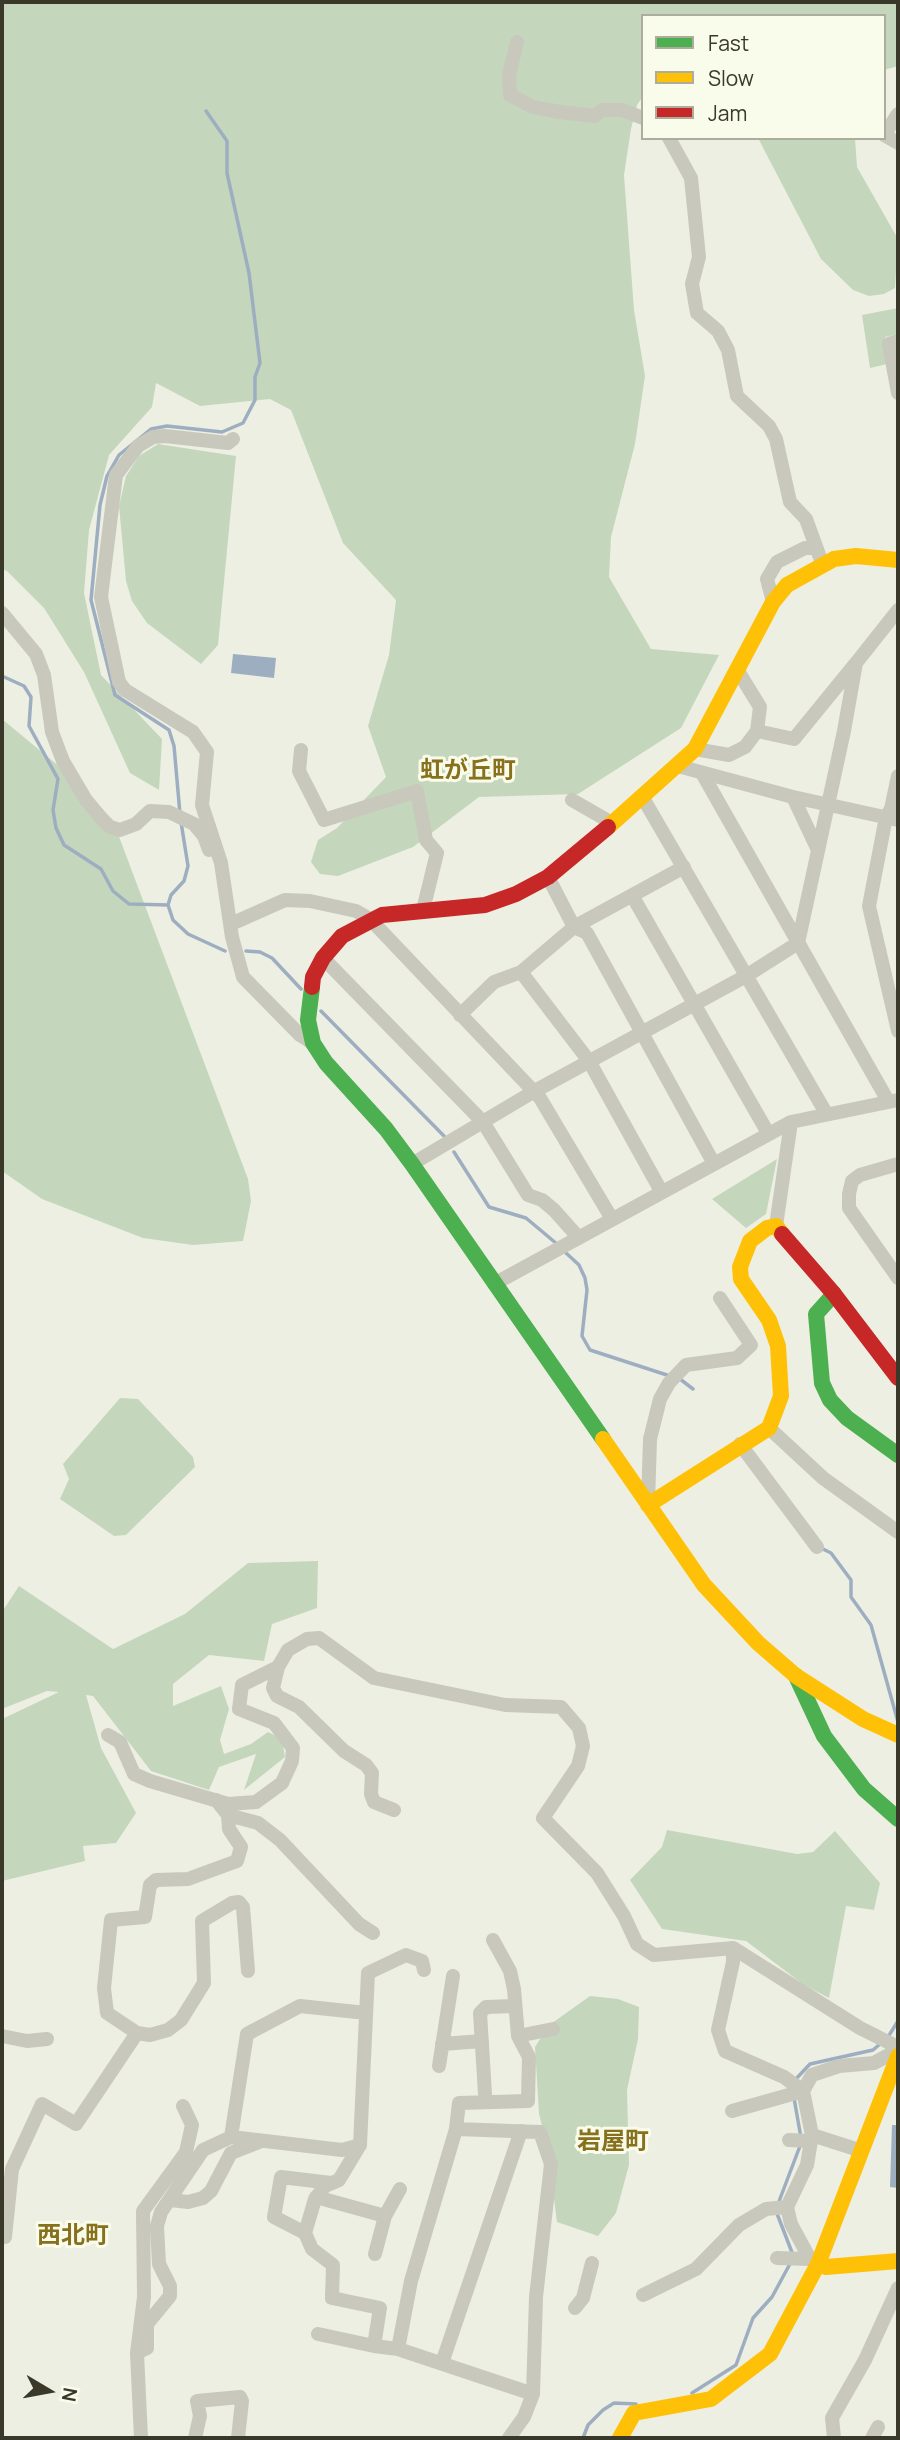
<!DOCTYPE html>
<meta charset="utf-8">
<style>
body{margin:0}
#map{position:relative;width:900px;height:2440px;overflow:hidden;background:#eeefe3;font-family:Manrope,sans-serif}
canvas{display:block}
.frame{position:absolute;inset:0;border:4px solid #3a3829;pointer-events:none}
.legend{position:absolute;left:641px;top:14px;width:245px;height:126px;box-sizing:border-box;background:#f9fbeb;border:2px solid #adad9d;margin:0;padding:9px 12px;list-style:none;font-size:21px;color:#3a3829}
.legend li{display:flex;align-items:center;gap:14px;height:35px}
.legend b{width:35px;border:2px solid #adad9d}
.north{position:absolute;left:14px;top:2356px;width:70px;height:70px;-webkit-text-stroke:5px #f9fbeb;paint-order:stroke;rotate:100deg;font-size:19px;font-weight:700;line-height:28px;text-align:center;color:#3a3829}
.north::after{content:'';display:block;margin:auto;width:24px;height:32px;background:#3a3829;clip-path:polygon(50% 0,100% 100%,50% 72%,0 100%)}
</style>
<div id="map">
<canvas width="900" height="2440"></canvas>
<div class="frame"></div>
<ul class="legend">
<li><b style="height:9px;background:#4caf50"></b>Fast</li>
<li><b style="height:9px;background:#ffc107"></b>Slow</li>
<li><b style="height:9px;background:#c62828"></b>Jam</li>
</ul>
<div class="north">N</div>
</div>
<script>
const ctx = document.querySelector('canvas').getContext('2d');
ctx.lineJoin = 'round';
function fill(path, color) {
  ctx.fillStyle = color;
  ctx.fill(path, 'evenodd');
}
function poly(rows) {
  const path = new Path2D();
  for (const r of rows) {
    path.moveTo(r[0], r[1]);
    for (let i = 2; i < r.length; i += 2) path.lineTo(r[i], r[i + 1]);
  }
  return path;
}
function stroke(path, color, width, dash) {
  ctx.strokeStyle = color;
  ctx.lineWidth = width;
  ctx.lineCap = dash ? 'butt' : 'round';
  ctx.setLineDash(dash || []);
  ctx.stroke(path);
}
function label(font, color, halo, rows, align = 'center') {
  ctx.font = font + ' Manrope,"Noto Sans JP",sans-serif';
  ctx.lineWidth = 6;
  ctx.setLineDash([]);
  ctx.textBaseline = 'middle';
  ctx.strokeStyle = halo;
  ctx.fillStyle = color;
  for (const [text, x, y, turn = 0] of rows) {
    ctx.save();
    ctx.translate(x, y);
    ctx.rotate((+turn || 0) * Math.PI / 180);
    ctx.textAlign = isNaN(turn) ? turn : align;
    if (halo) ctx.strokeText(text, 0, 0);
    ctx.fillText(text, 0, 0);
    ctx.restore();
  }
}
fill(poly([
 [2,2,898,2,898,66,884,70,884,16,643,16,643,96,637,105,631,129,624,175,634,310,645,376,635,444,611,537,609,577,651,649,719,655,681,728,578,794,479,797,413,847,338,876,320,874,311,862,318,840,337,828,386,777,368,726,389,655,396,600,343,543,291,410,270,399,200,406,156,383,152,407,109,455,89,530,84,593,101,675,162,739,159,790,130,773,84,672,44,608,7,571,2,569],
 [758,138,855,138,857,167,898,239,895,288,884,294,869,296,853,290,821,259],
 [898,308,898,334,885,337,887,364,870,368,862,315],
 [158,444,236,456,218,645,201,664,147,623,132,601,126,581,119,506,126,476,139,456],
 [2,719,84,787,115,826,248,1179,251,1201,243,1241,193,1245,143,1238,42,1199,2,1171],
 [777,1159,766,1214,746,1228,712,1199],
 [120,1398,138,1399,193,1457,195,1467,126,1535,114,1536,60,1499,69,1479,63,1464],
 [318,1561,317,1608,272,1624,264,1661,209,1655,173,1684,173,1706,221,1686,229,1709,220,1740,224,1754,251,1744,268,1732,282,1739,285,1757,244,1790,256,1754,219,1767,209,1790,151,1771,93,1696,86,1695,101,1748,136,1813,116,1843,83,1846,85,1861,2,1881,2,1719,59,1692,47,1691,2,1709,2,1612,19,1586,113,1649,185,1614,248,1563],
 [667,1830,797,1854,813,1852,835,1831,880,1883,874,1910,846,1906,829,1998,804,1985,746,1941,662,1929,630,1880,662,1847],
 [590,1996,618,1999,639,2007,638,2039,627,2090,629,2165,616,2213,598,2236,557,2222,547,2145,539,2114,535,2047,548,2026]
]), '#c4d7bc');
fill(poly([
 [233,654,276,658,274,678,231,673],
 [892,2125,898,2125,898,2188,890,2187]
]), '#9eaec1');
stroke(poly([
 [2,676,24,686,31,697,29,726,58,779,53,810,56,828,64,845,101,869,113,891,129,904,168,905,173,920,188,934,225,951],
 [180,814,174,746,169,730,115,695,91,600,100,505,107,476,119,455,151,429,167,426,222,432,243,423,255,400,255,377,260,363,249,273,227,173,227,141,206,111],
 [168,905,171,895,184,881,188,866,181,822],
 [246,951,260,952,272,958,301,989],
 [321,1011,444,1136],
 [454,1152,489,1207,526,1218,557,1244],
 [565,1252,579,1265,585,1278,587,1290,582,1336,590,1350,670,1376],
 [680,1379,693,1389],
 [821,1548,831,1553,851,1580,851,1597,871,1625,898,1722],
 [888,2037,898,2021],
 [794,2081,810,2064,873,2050,880,2044],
 [794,2098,801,2138],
 [778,2204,800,2146],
 [776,2211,793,2255],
 [692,2393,736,2365,753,2318,772,2297,791,2262],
 [583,2438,588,2425,603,2410,614,2403,636,2404]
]), '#9eaec1', 3.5);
stroke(poly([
 [517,42,509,75,510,95,533,107,560,112,595,116,602,110,622,110,643,118],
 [898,114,884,135,898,143],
 [669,138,691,178,699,257,692,284,697,313,718,331,728,350,737,396,769,426,776,439,790,502,806,519,822,563],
 [898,341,889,344,898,393],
 [233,439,228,443,165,436,153,437,138,446,116,475,101,597,119,682,125,690,193,732,207,752,202,805,221,863,232,937,243,977,300,1035,313,1043],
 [773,602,767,579,777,562,805,548,816,548],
 [2,613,36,654,44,675,52,732,63,761,86,800,102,819,110,827,120,830,136,824,150,811,169,812,194,824,204,836,209,850],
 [757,731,794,739,856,663],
 [695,749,729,755,745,747,757,731,760,707,738,671],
 [301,750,299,771,324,820,417,791,426,840,437,853,423,910],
 [678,766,793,797,898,820],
 [702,773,888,1101],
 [898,776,891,809,886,817,869,906,898,1031],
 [793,797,818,850],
 [643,798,826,1113],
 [572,800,612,823],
 [548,877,574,927,587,933,713,1162],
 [633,897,768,1133],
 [231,924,285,900,310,901,356,911,370,919,540,1098,612,1219],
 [323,958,483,1122,528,1195,542,1200,554,1210,579,1238],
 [521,972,589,1061,661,1191],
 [460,1015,494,982,521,972,574,927,684,867],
 [412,1164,533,1092,746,976,798,943,844,731,856,663,898,610],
 [898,1164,860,1175,852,1181,849,1194,849,1208,898,1278],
 [776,1226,791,1122],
 [494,1284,791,1122,898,1100],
 [769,1428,823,1478,898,1532],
 [740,1444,817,1547],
 [648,1504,650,1439,660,1399,669,1383,686,1365,737,1358,751,1345,720,1298],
 [278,1667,273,1688,277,1696,299,1707,344,1751,366,1765,372,1773,371,1794,374,1802,394,1810],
 [108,1735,120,1742,134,1774,150,1781,228,1804,256,1802,282,1783,292,1761,293,1748,274,1723,239,1709,242,1685,278,1667,288,1650,307,1639,319,1638,374,1678,505,1705,561,1707,579,1728,583,1746,578,1766,543,1818,597,1873,624,1916,637,1944,654,1955,733,1948,860,2028,898,2047],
 [216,1800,228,1815,229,1829,241,1847,237,1861,188,1879,156,1880,150,1885,145,1917,111,1920,104,1988,107,2013,137,2033,150,2035,168,2030,181,2020,204,1983,202,1921,232,1903,239,1902,243,1907,248,1971],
 [228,1815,258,1823,280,1840,359,1924,373,1933],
 [733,1948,733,1962,718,2030,725,2051,784,2077,803,2091],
 [2,2036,27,2041,47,2039],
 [518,2036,553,2029],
 [442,2044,482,2041],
 [439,2066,453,1976],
 [485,2094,480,2013,486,2007,514,2006],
 [732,2111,803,2091],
 [456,2129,540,2132,551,2164,536,2297,533,2394,524,2417,509,2438],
 [812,2135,862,2151],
 [231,2137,247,2034,300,2006,366,2013],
 [789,2140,809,2141],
 [316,2197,385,2216],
 [171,2200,188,2202,203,2198,211,2191,231,2153,259,2142],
 [305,2233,274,2217,281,2177,331,2183],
 [2,2236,5,2237,12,2169,42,2104,76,2124,137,2033],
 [375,2254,385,2216,400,2189],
 [777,2258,810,2259],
 [818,2264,810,2259,791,2224,787,2207,807,2165,812,2135,803,2091,812,2075,839,2066,874,2063,898,2050],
 [643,2295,696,2269,739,2225,766,2209,787,2207],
 [575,2308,583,2298,592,2263],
 [318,2334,374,2346,380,2308,332,2298,333,2265,312,2249,305,2233,315,2199,325,2186,339,2180,360,2145],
 [374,2346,398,2349,533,2394],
 [398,2349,411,2281,456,2129,459,2103,528,2101,529,2057,518,2036,514,1989,510,1971,493,1940],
 [137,2353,147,2348,147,2324,170,2296,170,2286,159,2264,157,2226,161,2212,203,2150,231,2137,342,2150,360,2145,368,1973,406,1955,422,1961,424,1970],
 [442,2363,521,2131],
 [141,2438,137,2353,144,2297,143,2211,186,2152,192,2125,183,2106],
 [195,2438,200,2416,197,2401,240,2397,242,2401,238,2438],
 [834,2438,832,2418,865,2360,898,2288],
 [872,2438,878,2427]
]), '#c8c8bc', 14);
stroke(poly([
 [312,987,308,1020,313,1043,326,1063,386,1129,412,1164,603,1439],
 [834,1294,816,1314,822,1383,830,1400,847,1418,898,1455],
 [796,1676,824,1736,864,1789,898,1819]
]), '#4caf50', 16);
stroke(poly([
 [608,827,695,749,773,602,787,585,834,559,856,556,898,560],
 [603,1439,704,1585,758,1643,796,1676,863,1719,898,1735],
 [648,1505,769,1428,781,1396,778,1346,769,1320,741,1279,740,1267,750,1241,767,1228,776,1226,782,1234],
 [818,2264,826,2267,898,2261],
 [620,2438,634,2413,711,2399,770,2354,818,2264,898,2056]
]), '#ffc107', 16);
stroke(poly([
 [312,987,313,977,323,958,342,936,382,915,485,905,516,894,548,877,608,827],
 [782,1234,834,1294,898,1378]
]), '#c62828', 16);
label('bold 24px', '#87711d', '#f9fbeb', [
 ["虹が丘町",468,771],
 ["岩屋町",613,2142],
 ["西北町",73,2236]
]);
</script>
